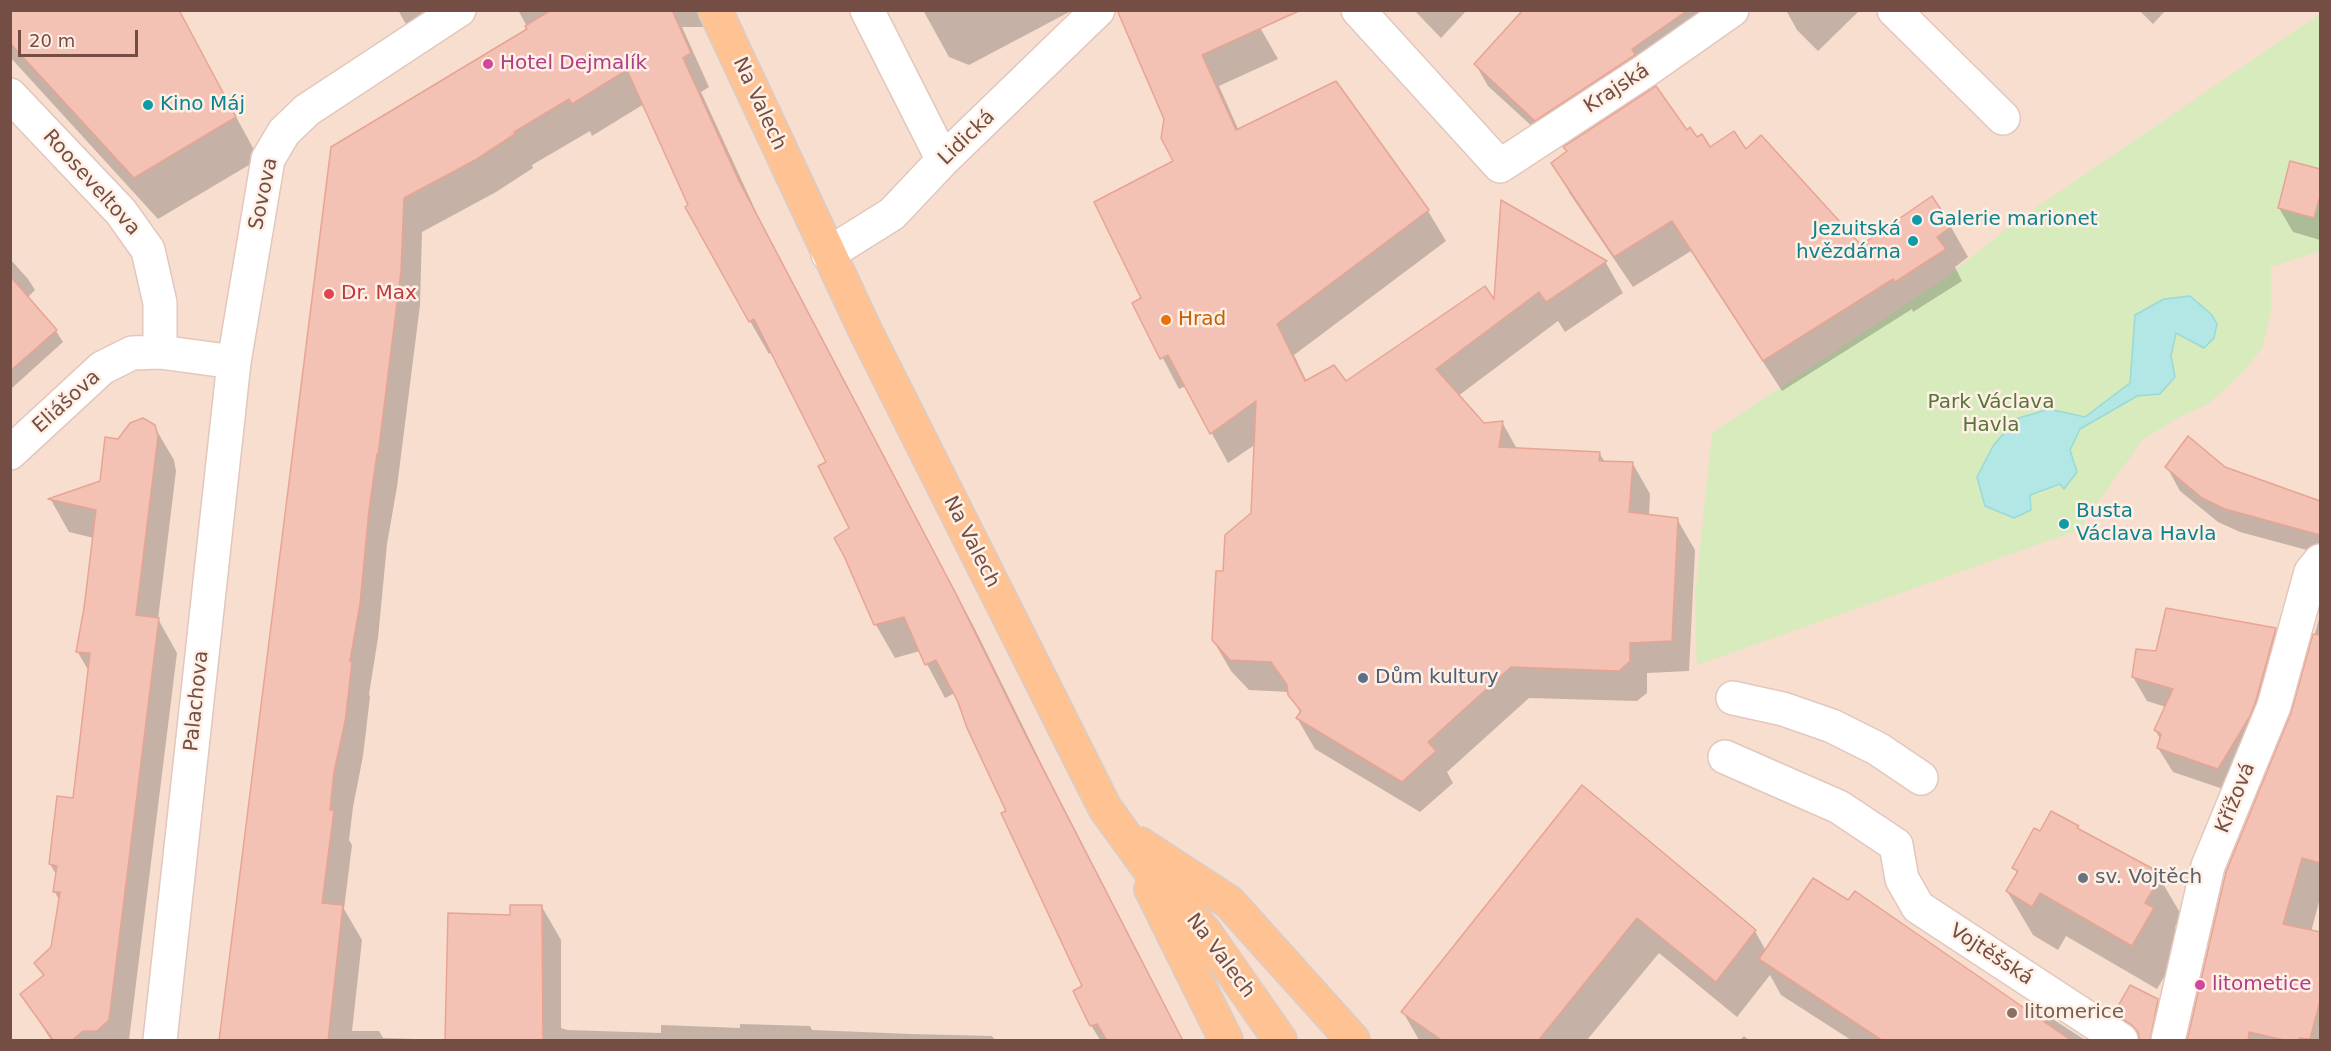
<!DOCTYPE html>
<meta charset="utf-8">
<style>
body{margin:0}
#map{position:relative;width:2331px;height:1051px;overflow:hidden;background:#fdebde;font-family:"DejaVu Sans",sans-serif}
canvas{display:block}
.frame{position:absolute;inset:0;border:12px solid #744d45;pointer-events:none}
.scale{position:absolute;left:18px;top:30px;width:120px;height:27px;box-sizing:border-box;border:3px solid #744d45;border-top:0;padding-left:8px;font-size:18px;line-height:21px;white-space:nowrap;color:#744d45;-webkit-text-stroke:4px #fff0e5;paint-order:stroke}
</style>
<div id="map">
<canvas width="2331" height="1051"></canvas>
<div class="frame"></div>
<div class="scale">20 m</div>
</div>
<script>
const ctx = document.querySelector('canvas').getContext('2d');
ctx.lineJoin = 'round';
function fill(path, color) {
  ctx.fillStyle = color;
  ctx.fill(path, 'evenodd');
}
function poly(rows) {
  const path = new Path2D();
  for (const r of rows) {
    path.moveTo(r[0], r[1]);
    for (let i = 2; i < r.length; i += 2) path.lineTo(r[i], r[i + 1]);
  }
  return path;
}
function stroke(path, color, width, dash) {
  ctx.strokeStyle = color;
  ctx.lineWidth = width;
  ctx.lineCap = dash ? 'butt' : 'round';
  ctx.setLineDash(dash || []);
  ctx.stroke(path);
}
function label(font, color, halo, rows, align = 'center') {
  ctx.font = font + ' "DejaVu Sans",sans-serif';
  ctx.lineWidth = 5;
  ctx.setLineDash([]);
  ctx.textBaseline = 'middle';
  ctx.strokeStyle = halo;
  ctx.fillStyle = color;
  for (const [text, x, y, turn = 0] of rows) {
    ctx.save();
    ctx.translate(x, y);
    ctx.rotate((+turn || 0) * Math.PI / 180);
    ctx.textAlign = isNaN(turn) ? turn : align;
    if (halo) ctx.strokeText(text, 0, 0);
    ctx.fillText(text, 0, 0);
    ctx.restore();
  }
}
fill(poly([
 [11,11,2320,11,2320,1040,11,1040]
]), '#f7decf');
fill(poly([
 [2320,14,2320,251,2271,267,2271,313,2262,348,2242,373,2207,405,2183,415,2142,440,2079,530,1697,665,1695,596,1712,433,1944,279,2015,222]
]), '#d8ebbc');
const water = poly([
 [2190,296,2212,315,2217,324,2214,338,2204,348,2176,333,2171,356,2175,377,2160,394,2137,396,2080,429,2070,450,2077,472,2064,489,2060,484,2030,495,2031,510,2014,518,1985,506,1977,477,1993,446,2016,419,2049,409,2085,417,2130,383,2135,315,2164,299,2190,296]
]);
fill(water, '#b2e7e5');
stroke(water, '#97dad8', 1.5);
fill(poly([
 [10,10,178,10,259,159,158,219,10,57],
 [398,10,435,10,407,26],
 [518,10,545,10,551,16,560,10,726,10,725,27,682,27,709,87,701,92,758,216,975,629,1044,769,1183,1040,1100,1040,1091,1025,1084,987,955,693,945,698,920,651,895,658,876,625,848,561,851,529,828,463,772,352,769,354,750,321,690,206,644,104,592,136,590,131,532,165,533,168,496,192,422,232,420,305,397,487,387,544,378,638,369,694,370,697,363,756,353,807,349,840,352,845,344,909,362,940,352,1031,379,1031,383,1038,447,1040,511,916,542,907,561,940,561,1028,567,1030,661,1033,661,1025,740,1028,740,1024,810,1026,812,1030,911,1034,992,1036,995,1040,219,1040,333,148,529,30],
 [923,10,1073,10,969,65,949,57],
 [1120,10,1250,10,1278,59,1219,86,1239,131,1428,211,1446,241,1294,355,1307,382,1346,383,1495,304,1503,202,1606,263,1623,293,1565,332,1558,321,1458,396,1484,425,1502,422,1517,449,1599,453,1605,462,1633,464,1650,494,1649,516,1677,519,1695,550,1689,671,1647,673,1647,693,1637,701,1529,698,1447,772,1453,783,1420,812,1315,749,1297,718,1301,714,1289,692,1249,690,1231,671,1213,640,1224,572,1253,514,1256,444,1228,463,1186,386,1179,389,1134,303,1143,299,1175,162,1165,119],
 [1414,10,1467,10,1441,38],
 [1526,10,1721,10,1548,141,1488,86,1476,65],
 [1786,10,1860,10,1818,51,1797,30],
 [2139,10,2166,10,2153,24],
 [1686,132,1709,149,1746,151,1861,247,1951,227,1968,257,1955,267,1962,281,1913,312,1912,309,1782,391,1691,251,1633,287,1570,194,1553,163],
 [2291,163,2320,171,2320,240,2293,232,2279,208],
 [10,259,28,279,35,290,27,298,56,331,63,342,12,388],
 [154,426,174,460,176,471,158,619,177,653,129,1040,51,1040,22,994,44,977,36,963,53,948,60,902,55,892,57,876,50,864,75,800,90,673,77,651,85,609,94,538,69,532,51,500,101,482,118,440],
 [2167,467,2312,499,2320,514,2320,543,2318,553,2240,532,2218,522,2180,491],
 [2320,615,2320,898,2311,932,2320,934,2320,1040,2189,1040,2293,714],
 [2275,629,2289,653,2232,792,2173,772,2158,748,2161,740,2155,730,2166,707,2147,701,2133,677,2157,653],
 [1582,787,1755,931,1766,951,2044,1023,2048,1016,2085,1040,1851,1040,1781,995,1770,975,1737,1017,1659,953,1587,1040,1419,1040,1403,1012],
 [2077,827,2080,832,2156,872,2182,916,2175,927,2178,932,2172,943,2178,953,2157,989,2066,936,2058,950,2033,935,2007,891,2018,874,2014,868,2041,833],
 [2157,1000,2178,1036,2177,1040,2132,1040,2116,1013],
 [1744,1036,1749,1040,1740,1040]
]), '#0003');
const building = poly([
 [10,10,179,10,236,117,134,178,10,43,10,10],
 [551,10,672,10,691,53,683,58,739,181,956,594,1025,734,1183,1041,1107,1041,1097,1024,1090,1026,1073,991,1082,986,1001,813,1006,811,967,728,958,702,936,660,925,665,904,617,874,625,844,556,834,538,849,528,818,466,826,462,754,319,749,322,685,207,688,205,627,70,572,104,569,99,514,132,515,134,477,159,404,198,401,271,378,455,377,454,369,510,360,604,350,661,352,662,345,722,334,772,330,810,334,810,322,903,343,905,328,1041,219,1041,331,147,527,29,525,26,551,10],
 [1117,10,1301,10,1202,55,1236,130,1336,81,1429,210,1277,324,1305,381,1334,365,1346,381,1485,286,1494,299,1501,200,1607,261,1546,302,1539,292,1436,369,1484,423,1503,421,1499,447,1600,452,1599,461,1633,462,1629,512,1678,518,1672,641,1630,643,1630,661,1619,671,1511,667,1428,742,1436,751,1402,782,1296,718,1301,711,1288,695,1287,685,1271,662,1230,660,1212,640,1216,571,1223,571,1225,535,1251,513,1256,401,1210,434,1168,355,1160,359,1132,303,1141,298,1094,202,1173,161,1161,138,1164,119,1117,10],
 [1523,10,1688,10,1632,49,1635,55,1535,121,1474,64,1523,10],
 [1656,86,1687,130,1690,127,1697,137,1702,134,1710,147,1734,131,1746,149,1761,135,1861,245,1932,196,1952,226,1937,237,1946,249,1895,282,1893,279,1763,361,1672,221,1614,257,1551,163,1567,151,1563,147,1656,86],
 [2290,161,2320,169,2320,196,2314,218,2278,208,2290,161],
 [10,276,57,330,10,371,10,276],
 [143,418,155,425,158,436,136,615,159,618,109,1020,97,1031,83,1031,71,1041,54,1041,20,994,44,975,34,963,51,947,60,892,53,892,57,866,49,864,57,796,73,798,90,653,76,652,84,608,96,510,48,499,100,481,105,437,118,439,130,423,143,418],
 [2188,436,2225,467,2320,501,2320,535,2225,509,2202,498,2165,467,2188,436],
 [2166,608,2276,628,2256,700,2250,716,2218,769,2157,748,2161,734,2154,730,2173,689,2132,677,2136,649,2156,651,2166,608],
 [2313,634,2320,635,2320,863,2302,858,2283,924,2320,932,2320,1001,2310,1039,2299,1038,2299,1041,2289,1041,2249,1032,2248,1041,2187,1041,2226,872,2291,713,2313,634],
 [1582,785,1756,930,1716,982,1637,918,1538,1041,1443,1041,1401,1012,1582,785],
 [2051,811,2079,826,2077,828,2157,871,2149,885,2154,888,2145,903,2154,908,2132,946,2040,893,2032,907,2006,891,2018,871,2012,868,2034,828,2040,831,2051,811],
 [1813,878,1848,900,1855,891,2072,1041,1883,1041,1759,959,1813,878],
 [510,905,542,905,543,1041,445,1041,448,913,510,915,510,905],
 [2130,985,2158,999,2150,1041,2140,1041,2138,1032,2132,1025,2114,1013,2130,985]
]);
fill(building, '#f4c2b4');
stroke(building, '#e8a493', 1.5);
const minor = poly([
 [867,10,943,160],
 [1358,10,1500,166,1645,71,1732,10],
 [1894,10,2003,118],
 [10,95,121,212,148,250,160,303,160,352],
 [828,254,892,214,943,160,1098,10],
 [10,453,102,368,132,353,160,352,234,362],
 [1733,698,1783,709,1832,726,1878,749,1921,778],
 [1725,757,1839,807,1896,845,1902,879,1918,907,2121,1040],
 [160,1040,234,362,268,159,284,132,307,110,459,10],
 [2168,1040,2208,866,2274,706,2311,572,2320,561]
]);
const major = poly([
 [715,10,865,330,1105,808,1152,873,1204,931,1280,1040],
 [1140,844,1229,902,1353,1040],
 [1151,889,1226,1040]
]);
stroke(minor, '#e3c7bd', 36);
stroke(major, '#d8cdcb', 36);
stroke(minor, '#fff', 33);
stroke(major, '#ffc393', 33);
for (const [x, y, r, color] of [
 [488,64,6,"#d1479c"],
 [148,105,6,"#0f9aa8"],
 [1917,220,6,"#0f9aa8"],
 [1913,241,6,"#0f9aa8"],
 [329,294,6,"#e0444e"],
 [1166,320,6,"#e8710a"],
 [2064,524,6,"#0f9aa8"],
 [1363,678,6,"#5c6f8a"],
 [2083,878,6,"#6b7280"],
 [2200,985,6,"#d1479c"],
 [2012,1013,6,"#8d6e63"]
]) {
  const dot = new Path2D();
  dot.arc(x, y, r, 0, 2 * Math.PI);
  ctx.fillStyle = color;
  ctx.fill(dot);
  stroke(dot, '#fff0e5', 2);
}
label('20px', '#b23c85', '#fff0e5', [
 ["Hotel Dejmalík",500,64],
 ["litometice",2212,985]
], 'left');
label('20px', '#744d45', '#fff0e5', [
 ["Krajská",1617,89,-33],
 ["Na Valech",759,104,65],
 ["Lidická",967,138,-44],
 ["Rooseveltova",91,183,48],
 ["Sovova",264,194,-78],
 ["Eliášova",67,402,-42],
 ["Na Valech",971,542,63],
 ["Palachova",197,701,-84],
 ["Křížová",2236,798,-68],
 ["Vojtěšská",1991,955,33],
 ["Na Valech",1220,956,53]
]);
label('20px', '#0d838f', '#fff0e5', [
 ["Kino Máj",160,105],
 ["Galerie marionet",1929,220],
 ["Jezuitská",1901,230,"right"],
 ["hvězdárna",1901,253,"right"],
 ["Busta",2076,512],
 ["Václava Havla",2076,535]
], 'left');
label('20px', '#be3a42', '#fff0e5', [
 ["Dr. Max",341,294]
], 'left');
label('20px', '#c56008', '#fff0e5', [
 ["Hrad",1178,320]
], 'left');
label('20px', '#57753a', '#fff0e5', [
 ["Park Václava",1991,403],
 ["Havla",1991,426]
]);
label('20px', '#4e5e75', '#fff0e5', [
 ["Dům kultury",1375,678]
], 'left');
label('20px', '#5b616d', '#fff0e5', [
 ["sv. Vojtěch",2095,878]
], 'left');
label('20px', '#785e54', '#fff0e5', [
 ["litomerice",2024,1013]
], 'left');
</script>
